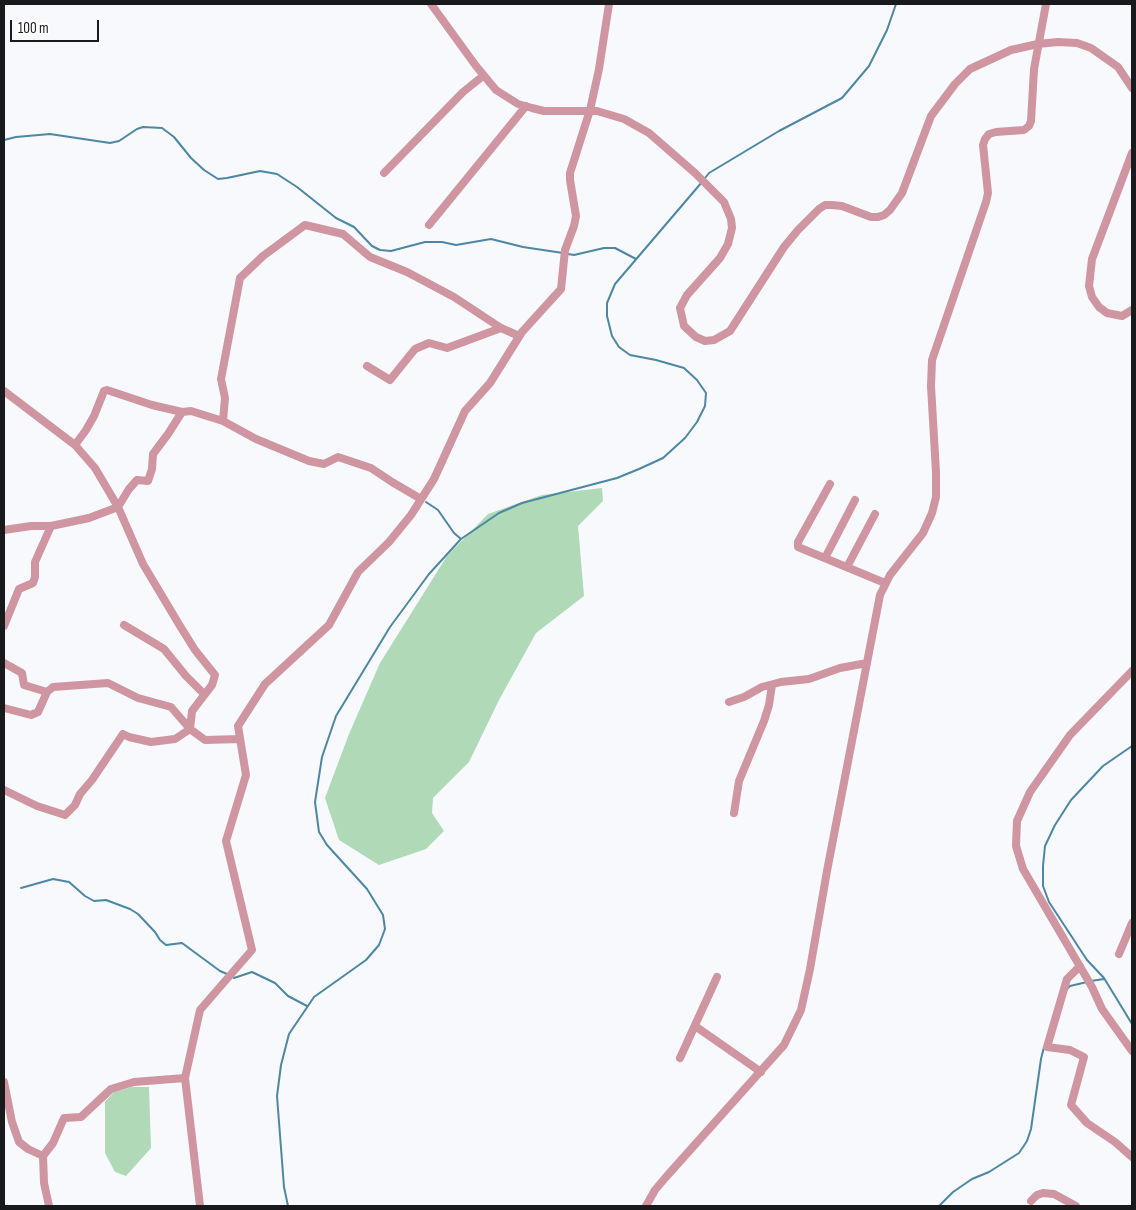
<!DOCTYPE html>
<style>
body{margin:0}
#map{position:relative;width:1136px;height:1210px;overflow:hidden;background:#f7f9fc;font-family:"Sofia Sans Condensed",sans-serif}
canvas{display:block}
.frame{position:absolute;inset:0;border:5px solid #191a1b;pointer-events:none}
.scale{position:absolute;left:10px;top:20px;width:89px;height:22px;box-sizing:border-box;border:2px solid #191a1b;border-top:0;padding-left:6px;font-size:15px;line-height:18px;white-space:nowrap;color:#191a1b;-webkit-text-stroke:4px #fff;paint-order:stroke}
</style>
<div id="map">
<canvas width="1136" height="1210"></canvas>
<div class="frame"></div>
<div class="scale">100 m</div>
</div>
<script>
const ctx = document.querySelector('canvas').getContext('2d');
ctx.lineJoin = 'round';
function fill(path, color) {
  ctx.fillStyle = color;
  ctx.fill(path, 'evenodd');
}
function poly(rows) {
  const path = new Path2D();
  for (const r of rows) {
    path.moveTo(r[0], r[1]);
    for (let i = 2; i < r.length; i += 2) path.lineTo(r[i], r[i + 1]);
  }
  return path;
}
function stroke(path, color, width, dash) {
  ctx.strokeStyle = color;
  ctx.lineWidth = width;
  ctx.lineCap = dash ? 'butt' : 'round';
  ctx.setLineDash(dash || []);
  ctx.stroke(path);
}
fill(poly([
 [602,488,603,501,578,526,584,596,536,633,499,700,469,762,433,798,432,813,444,831,426,849,379,865,339,840,325,798,349,734,380,663,447,556,488,514,542,495],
 [132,1087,149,1087,151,1148,126,1176,115,1172,105,1153,105,1102,114,1092]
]), '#afd9b7');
stroke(poly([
 [4,140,16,137,50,134,110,143,119,141,137,129,143,127,162,128,174,137,191,158,204,170,218,179,227,178,260,171,277,174,297,187,336,218,354,227,372,246,380,250,391,251,425,242,442,242,456,245,491,239,523,247,563,253],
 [705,178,709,173,779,131,842,98,869,66,887,30,896,4],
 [568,254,574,255,604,248,615,248,636,259],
 [426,502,438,510,454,533,461,539],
 [1132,746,1103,766,1071,800,1055,825,1045,846,1043,866,1043,886,1049,902,1087,960,1104,978,1132,1024],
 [21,888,53,879,69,882,85,896,94,901,106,900,130,909,138,914,155,932,160,940,166,945,182,943,220,971,227,974],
 [232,976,234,978,252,972,275,983,288,996,307,1006],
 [1091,981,1104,979],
 [1068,988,1070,986,1087,982],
 [288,1206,284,1187,277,1096,281,1065,289,1034,314,997,366,960,379,945,385,929,383,915,367,889,327,845,319,832,315,802,322,757,336,716,390,627,429,574,461,539,499,513,522,503,617,478,639,469,663,458,685,438,697,422,705,406,706,393,697,380,684,368,656,360,630,355,619,347,612,336,607,316,607,303,615,284,702,182],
 [939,1206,953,1192,972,1179,989,1172,1019,1153,1027,1141,1031,1129,1041,1059,1044,1047]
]), '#4d87a3', 2);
stroke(poly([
 [431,4,476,66,496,90,518,104,532,108,544,111,597,111,624,119,649,133,695,173,724,202,731,219,732,228,728,244,720,258,687,295,680,308,684,326,696,337,705,341,714,340,730,331,784,247,798,230,819,209,825,205,832,205,842,206,871,217,878,217,884,215,890,210,902,193,931,116,955,84,970,69,1011,50,1038,44,1058,42,1077,43,1091,48,1118,67,1132,88],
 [1132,153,1092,259,1089,286,1092,297,1099,307,1107,313,1122,316,1132,310],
 [384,173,463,92,483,76],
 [429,225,526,106],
 [367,366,390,380,415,349,429,343,447,348,501,328],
 [4,391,75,445,95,468,118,507,143,564,180,626,195,650,215,675,212,685,192,711,190,729,175,739,151,742,129,737,123,734,92,780,80,794,75,805,65,815,37,806,4,790],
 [223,421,225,398,221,379,240,278,263,256,305,225,343,234,370,257,407,272,454,297,501,328,519,336],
 [75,445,86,430,94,416,104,391,107,390,152,405,182,412],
 [830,484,798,542,798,547,885,583],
 [4,530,31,526,51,526,89,518,118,507,129,489,137,480,148,481,152,469,153,454,168,434,182,412,191,411,223,421,256,439,309,461,324,464,338,457,371,468,392,482,421,499],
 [825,558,855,500],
 [847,567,875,514],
 [124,625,164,649,186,676,204,694],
 [4,626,19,589,33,583,35,577,35,562,51,526],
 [4,663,22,673,24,685,47,692],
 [1132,671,1070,735,1030,792,1017,821,1016,846,1023,869,1092,987,1102,1009,1132,1051],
 [729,702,744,697,762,687,781,682,809,679,840,668,867,663],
 [4,708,31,715,38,712,47,692,53,687,108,683,138,698,171,707,190,729,205,740,240,739],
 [734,813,739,781,764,721,769,705,772,685],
 [1119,954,1132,923],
 [1080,966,1067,979,1047,1047,1070,1050,1084,1057,1071,1105,1087,1123,1115,1142,1132,1157],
 [695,1026,761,1072],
 [680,1058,717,977],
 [4,1082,12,1122,19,1142,28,1149,43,1156,53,1143,64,1118,81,1117,111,1089,134,1082,185,1078],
 [43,1156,44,1183,49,1206],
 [1031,1201,1037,1195,1043,1193,1054,1194,1076,1206],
 [200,1206,185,1078,200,1010,252,950,226,841,246,775,238,726,265,684,329,625,358,572,389,542,411,515,434,479,465,411,490,383,522,332,561,289,565,250,574,226,576,216,570,180,570,173,590,110,599,69,609,4],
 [646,1206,655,1190,666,1177,784,1045,801,1010,810,969,827,871,880,595,890,575,923,533,932,513,936,497,936,472,931,386,932,360,986,202,988,193,983,145,985,139,989,134,996,132,1024,130,1029,126,1031,121,1034,69,1046,4]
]), '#cf95a0', 8);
</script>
